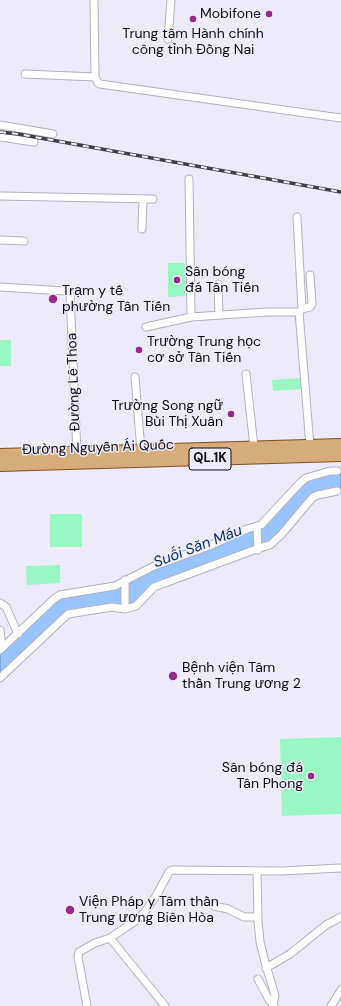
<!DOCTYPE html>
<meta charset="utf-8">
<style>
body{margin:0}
canvas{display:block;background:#edebfa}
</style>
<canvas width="341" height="1006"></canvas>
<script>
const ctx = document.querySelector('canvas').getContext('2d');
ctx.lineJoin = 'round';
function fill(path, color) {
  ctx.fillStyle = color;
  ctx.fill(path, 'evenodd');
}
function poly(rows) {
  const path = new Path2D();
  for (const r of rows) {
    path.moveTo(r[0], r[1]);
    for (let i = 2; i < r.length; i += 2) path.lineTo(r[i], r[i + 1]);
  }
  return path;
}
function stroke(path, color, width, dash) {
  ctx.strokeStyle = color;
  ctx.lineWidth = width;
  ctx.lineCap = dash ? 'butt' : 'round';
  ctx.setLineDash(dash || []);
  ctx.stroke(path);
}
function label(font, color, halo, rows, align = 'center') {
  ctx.font = font + ' "DM Sans",sans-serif';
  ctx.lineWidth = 3;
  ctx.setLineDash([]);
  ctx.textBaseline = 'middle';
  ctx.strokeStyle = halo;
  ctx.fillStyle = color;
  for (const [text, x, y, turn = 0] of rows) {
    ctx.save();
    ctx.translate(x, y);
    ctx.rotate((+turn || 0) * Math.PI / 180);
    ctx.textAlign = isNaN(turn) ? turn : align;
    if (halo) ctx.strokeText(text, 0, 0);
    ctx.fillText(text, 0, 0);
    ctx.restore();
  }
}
fill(poly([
 [168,263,185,263,185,296,168,297],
 [0,340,11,340,11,366,0,366],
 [302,378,303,389,273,391,272,380],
 [50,514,82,514,82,547,50,547],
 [60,565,60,583,27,585,26,566],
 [341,737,341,814,282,816,280,739]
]), '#99f7c3');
const water = poly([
 [331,474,341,474,341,490,337,489,317,493,269,543,154,584,135,603,129,606,71,611,0,675,0,653,61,597,110,590,154,568,248,531,281,507,308,480,331,474]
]);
fill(water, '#99c5ff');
stroke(water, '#6f8db7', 1);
const minor = poly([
 [94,0,95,77,98,83,100,84,341,118],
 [168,39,171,0],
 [25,74,95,77],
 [0,125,53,134],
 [0,137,34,142],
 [189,179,191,317],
 [0,196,153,199],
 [297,217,302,309,299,312],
 [142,229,143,199],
 [0,240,24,241],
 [218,284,219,315],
 [0,287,65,291,70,294,77,452],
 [302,309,310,307,312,304,310,275],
 [146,327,191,317,267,312,299,312,310,446],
 [246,374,254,447],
 [135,377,141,451],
 [257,526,258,550],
 [125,580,125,609],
 [0,603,6,607,18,634],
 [0,630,2,648],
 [0,650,54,599,60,595,115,586,154,566,209,546,247,529,261,525,300,483,306,478,330,471,337,471],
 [0,678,68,614,112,607,125,609,136,606,154,587,251,551,266,546,270,545,281,535,313,497,318,495,337,491],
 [257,871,258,921,260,942,265,962,274,992,275,996,273,1004],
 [214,906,228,909,244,917,258,917],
 [110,938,165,1006],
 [266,968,290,954,326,925,341,917],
 [258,979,268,998,274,1006],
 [87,1006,78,957,79,952,95,943,110,938,134,922,144,913,156,896,169,872,172,870,281,871,341,868],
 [331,1006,341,990]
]);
const primary = poly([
 [0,455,341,445],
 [0,465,341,455]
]);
stroke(minor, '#b2b1bf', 9);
stroke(primary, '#7f4f1c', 14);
stroke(minor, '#fff', 7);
stroke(primary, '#d7ac7b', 12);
const rail = poly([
 [0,132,18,134,341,192]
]);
stroke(rail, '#403f47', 3.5);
stroke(rail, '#edebfa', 2, [6]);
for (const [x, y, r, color] of [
 [269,14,4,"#972888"],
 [193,19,4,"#972888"],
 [177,280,4,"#972888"],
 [53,299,5,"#972888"],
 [139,350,4,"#972888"],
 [231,414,4,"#972888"],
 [173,676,5,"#972888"],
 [311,776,4,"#972888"],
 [70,910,5,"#972888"]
]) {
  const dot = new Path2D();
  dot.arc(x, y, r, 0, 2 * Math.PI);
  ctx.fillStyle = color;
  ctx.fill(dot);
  stroke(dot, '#edebfa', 1.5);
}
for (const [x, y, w] of [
 [210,459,42]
]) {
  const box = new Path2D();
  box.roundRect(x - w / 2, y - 11, w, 22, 3);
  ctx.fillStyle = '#edebfa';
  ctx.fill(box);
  stroke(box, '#0c0b10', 1);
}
label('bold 13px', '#0c0b10', null, [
 ["QL.1K",210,459]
]);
label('14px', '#0c0b10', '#edebfa', [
 ["Mobifone",261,14,"right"],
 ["Trung tâm Hành chính",193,34,"center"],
 ["công tỉnh Đồng Nai",193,50,"center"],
 ["Sân bóng",185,272],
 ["đá Tân Tiến",185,288],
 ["Trạm y tế",62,291],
 ["phường Tân Tiến",62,307],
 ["Trường Trung học",147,342],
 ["cơ sở Tân Tiến",147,358],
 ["Trường Song ngữ",223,406,"right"],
 ["Bùi Thị Xuân",223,422,"right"],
 ["Bệnh viện Tâm",182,668],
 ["thần Trung ương 2",182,684],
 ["Sân bóng đá",303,768,"right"],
 ["Tân Phong",303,784,"right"],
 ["Viện Pháp y Tâm thần",79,902],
 ["Trung ương Biên Hòa",79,918]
], 'left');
label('14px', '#0c0b10', '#edebfa', [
 ["Đường Lê Thoa",74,382,-92],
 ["Đường Nguyễn Ái Quốc",98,448,-2]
]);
label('italic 15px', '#062d58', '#edebfa', [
 ["Suối Săn Máu",198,547,-21]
]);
</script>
